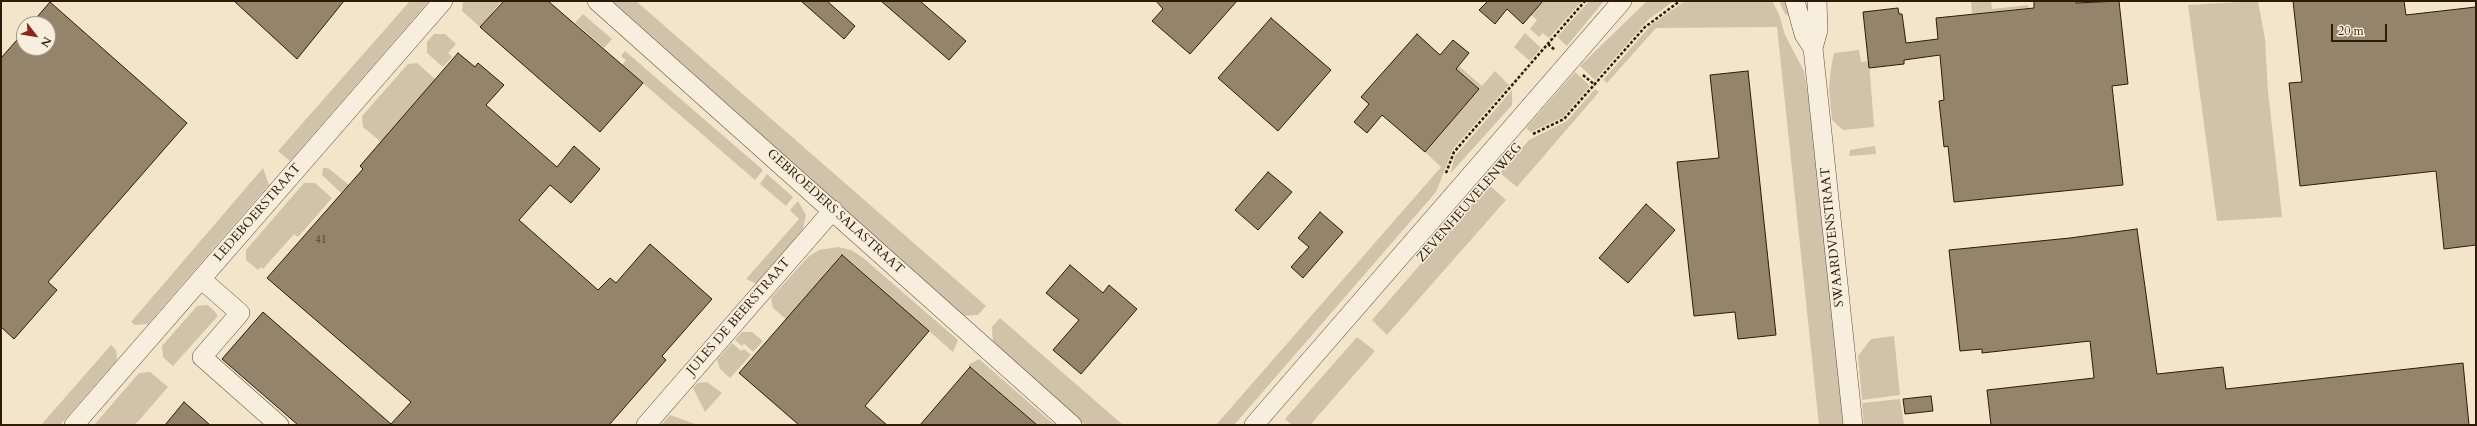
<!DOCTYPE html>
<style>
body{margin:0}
#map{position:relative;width:2477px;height:426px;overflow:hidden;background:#f3e5ca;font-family:Cardo,serif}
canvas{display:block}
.frame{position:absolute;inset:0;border:2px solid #2d1b07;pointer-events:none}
.north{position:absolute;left:16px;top:16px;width:40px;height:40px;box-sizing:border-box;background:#f7eedd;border:1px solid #a69a87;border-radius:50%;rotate:121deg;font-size:11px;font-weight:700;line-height:16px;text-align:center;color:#2d1b07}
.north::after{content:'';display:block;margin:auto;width:14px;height:18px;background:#8f2418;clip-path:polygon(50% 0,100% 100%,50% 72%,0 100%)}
.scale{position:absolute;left:2331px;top:24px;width:56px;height:18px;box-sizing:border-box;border:2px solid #2d1b07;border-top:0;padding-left:5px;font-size:12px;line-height:14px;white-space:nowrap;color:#2d1b07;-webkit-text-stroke:3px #f7eedd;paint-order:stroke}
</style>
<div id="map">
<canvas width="2477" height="426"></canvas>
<div class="frame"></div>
<div class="north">N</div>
<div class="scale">20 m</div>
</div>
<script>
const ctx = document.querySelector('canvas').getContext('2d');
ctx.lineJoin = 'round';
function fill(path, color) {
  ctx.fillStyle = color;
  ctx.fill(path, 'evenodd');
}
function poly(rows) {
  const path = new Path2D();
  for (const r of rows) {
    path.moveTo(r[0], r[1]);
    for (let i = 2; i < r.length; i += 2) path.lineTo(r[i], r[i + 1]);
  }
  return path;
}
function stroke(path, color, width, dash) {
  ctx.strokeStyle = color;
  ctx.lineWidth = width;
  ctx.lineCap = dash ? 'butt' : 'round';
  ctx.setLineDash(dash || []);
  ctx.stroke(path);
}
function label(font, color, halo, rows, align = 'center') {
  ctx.font = font + ' Cardo,serif';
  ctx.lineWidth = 3;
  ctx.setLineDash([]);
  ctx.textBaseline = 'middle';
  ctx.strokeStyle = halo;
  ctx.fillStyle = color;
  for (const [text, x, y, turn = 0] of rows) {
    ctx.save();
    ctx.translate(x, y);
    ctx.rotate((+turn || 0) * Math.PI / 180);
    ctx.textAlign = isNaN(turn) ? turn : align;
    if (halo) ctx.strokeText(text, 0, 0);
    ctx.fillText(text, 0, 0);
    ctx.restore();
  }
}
fill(poly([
 [410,1,429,1,290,161,278,151],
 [463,1,502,1,480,27,462,11],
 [598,1,636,1,986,306,978,315,960,316],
 [1543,1,1582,1,1549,38,1543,33,1539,37,1530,29,1537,20,1531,15],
 [1589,1,1604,1,1567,46,1557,37],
 [1647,1,1674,1,1649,19,1595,80,1580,66],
 [1685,1,1772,1,1779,14,1785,35,1804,71,1812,117,1845,425,1819,425,1777,27,1656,28,1607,83,1603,80,1651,25],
 [1779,1,1789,1,1791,17,1785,14],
 [1971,1,1991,1,1992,9,2028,5,2029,8,1972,14],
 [2258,1,2265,39,2268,91,2282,217,2217,221,2188,5],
 [583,14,612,39,604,48,575,23],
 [1525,33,1541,48,1530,61,1514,47],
 [434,34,445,34,456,44,448,53,452,57,443,67,427,53,427,42],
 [1478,44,1459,66,1482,86,1495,71,1509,85,1453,149,1436,192,1234,425,1216,425,1441,167,1425,152,1479,89,1456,69],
 [1859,50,1861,62,1869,61,1874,127,1843,130,1832,120,1829,88,1831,68,1834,53],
 [625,51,763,170,755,180,622,65,626,60,621,56],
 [417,63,435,79,381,142,363,127,362,116,408,64],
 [1575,72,1590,86,1563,117,1531,132,1526,128],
 [1595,89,1599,92,1517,187,1500,173,1529,140,1567,121],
 [1512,90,1512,105,1450,174,1455,156],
 [1875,146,1876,154,1849,156,1850,150],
 [263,168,269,185,266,188,148,324,135,325,131,322],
 [323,168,328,168,349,185,341,193,322,175],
 [767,174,793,197,786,206,760,184],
 [304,183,315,183,332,198,298,237,294,234,263,269,261,267,258,270,246,260,246,250],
 [1489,185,1506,200,1387,335,1372,320],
 [798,201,806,215,803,229,757,284,746,279,799,219,790,210],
 [838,247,851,250,862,257,958,340,953,352,842,255,786,319,773,308,771,298,808,257,819,250],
 [208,305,217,314,217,317,173,366,163,357,162,346,197,306],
 [1000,318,1123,425,1085,425,993,345,992,327],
 [742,332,752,332,763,341,753,352,744,343,742,346,735,340],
 [1894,336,1900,395,1862,400,1858,356,1871,339],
 [1357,337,1375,351,1310,425,1292,425,1285,419],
 [732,343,741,351,744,349,751,355,730,378,720,369,717,360],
 [111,345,116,350,117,360,60,425,41,425],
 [979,359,1042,414,1055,425,1037,425,968,365],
 [150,372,168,387,135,425,94,425,139,373],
 [707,382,722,393,705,412,693,388,698,383],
 [1900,399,1904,425,1864,425,1862,403],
 [670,415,695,424,661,425]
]), '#d1c3a9');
const building = poly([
 [234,1,344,1,297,59,234,1],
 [504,1,548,1,643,83,600,132,480,27,504,1],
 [801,1,827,1,855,26,844,39,801,1],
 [881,1,920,1,966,41,949,60,881,1],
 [1156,1,1237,1,1190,54,1152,21,1163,9,1156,1],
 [1488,1,1543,1,1523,24,1507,9,1495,24,1479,10,1488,1],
 [2034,1,2076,1,2076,3,2119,1,2128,84,2112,86,2123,185,1954,202,1948,146,1944,147,1939,101,1944,100,1940,55,1904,60,1904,64,1869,68,1863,12,1898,8,1899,14,1902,14,1906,43,1938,39,1936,18,2034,8,2034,1],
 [2293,1,2404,1,2406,15,2476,7,2476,245,2444,249,2436,171,2300,186,2289,83,2302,82,2293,1],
 [50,2,187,123,48,282,57,290,14,339,1,327,1,58,24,32,24,48,48,48,48,24,31,24,50,2],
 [1271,18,1331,70,1278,131,1218,78,1271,18],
 [1417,34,1440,55,1453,40,1469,53,1456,69,1479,89,1425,152,1382,115,1367,133,1354,122,1369,104,1361,97,1417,34],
 [458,53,475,67,478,63,504,85,486,105,557,167,574,146,600,169,571,203,550,185,519,220,598,290,610,278,616,283,650,244,712,299,662,356,666,360,609,425,298,425,222,359,263,312,391,424,411,402,267,278,363,169,360,166,458,53],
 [1748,71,1776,335,1738,339,1735,312,1694,316,1677,162,1719,158,1710,75,1748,71],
 [1268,172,1292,192,1258,230,1235,210,1268,172],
 [1646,204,1675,230,1628,283,1599,258,1646,204],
 [1320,212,1343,232,1303,278,1291,267,1309,247,1298,238,1320,212],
 [2137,229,2157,374,2223,367,2226,389,2463,363,2469,425,1991,425,1987,390,2094,378,2090,341,1982,353,1982,349,1960,351,1949,250,2070,238,2137,229],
 [842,255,929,331,865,406,887,425,799,425,739,373,842,255],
 [1070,265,1103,293,1109,285,1137,309,1081,374,1053,350,1079,320,1046,293,1070,265],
 [970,367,1037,425,920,425,970,367],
 [1931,396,1933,411,1905,414,1903,399,1931,396],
 [184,402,210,425,165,425,184,402]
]);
fill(building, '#94846c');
stroke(building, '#2d1b07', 1);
const minor = poly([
 [597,1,1072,425],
 [1795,1,1804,34,1813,48],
 [1817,1,1818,30,1813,48,1853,425],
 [201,279,240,313,202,357,279,425],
 [74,425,443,1],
 [646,425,833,210],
 [1254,425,1622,1]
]);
stroke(minor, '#5e4e38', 20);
stroke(poly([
 [1548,44,1555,50],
 [1583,75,1595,85],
 [1533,134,1564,119,1645,27,1680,1],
 [1446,173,1454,152,1585,1]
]), '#2d1b07', 2.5, [3, 2]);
stroke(minor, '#f7eedd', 19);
label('11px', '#473520', null, [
 ["41",321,240]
]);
label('13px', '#2d1b07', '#f7eedd', [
 ["ZEVENHEUVELENWEG",1470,203,-49],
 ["GEBROEDERS SALASTRAAT",835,212,42],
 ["LEDEBOERSTRAAT",258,213,-49],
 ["SWAARDVENSTRAAT",1833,237,-96],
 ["JULES DE BEERSTRAAT",739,317,-49]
]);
</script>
